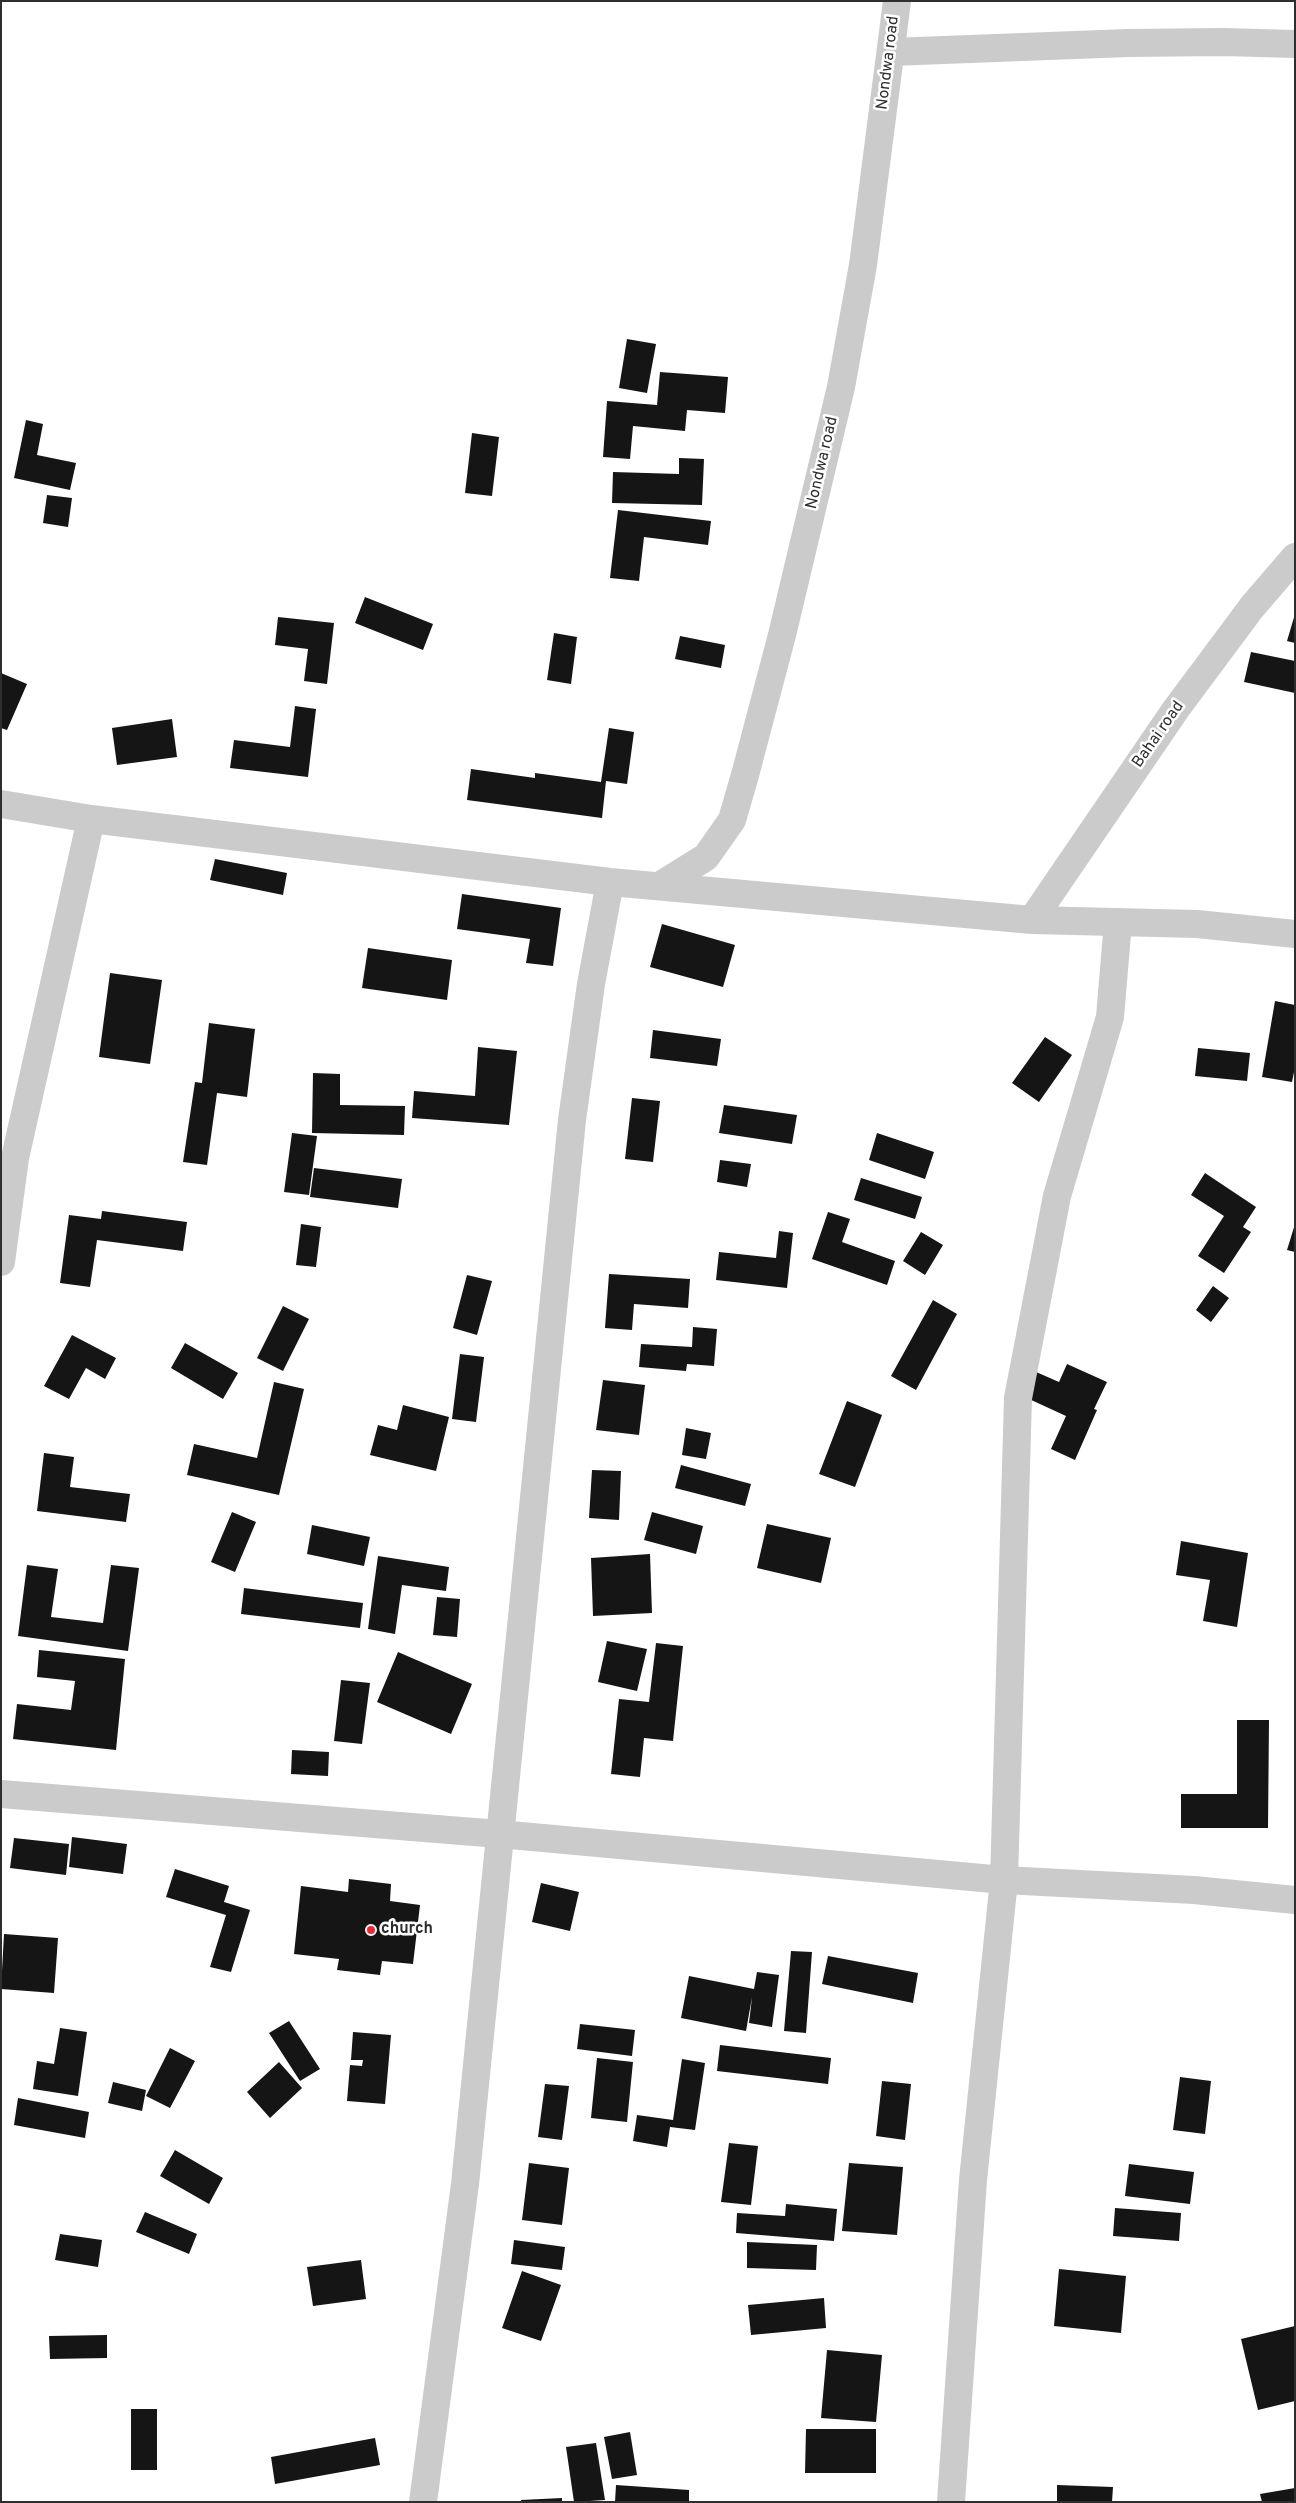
<!DOCTYPE html>
<style>
body{margin:0}
#map{position:relative;width:1296px;height:2503px;overflow:hidden;background:#fff;font-family:Overpass,sans-serif}
canvas{display:block}
.frame{position:absolute;inset:0;border:2px solid #2e2e2e;pointer-events:none}
</style>
<div id="map">
<canvas width="1296" height="2503"></canvas>
<div class="frame"></div>
</div>
<script>
const ctx = document.querySelector('canvas').getContext('2d');
ctx.lineJoin = 'round';
function fill(path, color) {
  ctx.fillStyle = color;
  ctx.fill(path, 'evenodd');
}
function poly(rows) {
  const path = new Path2D();
  for (const r of rows) {
    path.moveTo(r[0], r[1]);
    for (let i = 2; i < r.length; i += 2) path.lineTo(r[i], r[i + 1]);
  }
  return path;
}
function stroke(path, color, width, dash) {
  ctx.strokeStyle = color;
  ctx.lineWidth = width;
  ctx.lineCap = dash ? 'butt' : 'round';
  ctx.setLineDash(dash || []);
  ctx.stroke(path);
}
function label(font, color, halo, rows, align = 'center') {
  ctx.font = font + ' Overpass,sans-serif';
  ctx.lineWidth = 5;
  ctx.setLineDash([]);
  ctx.textBaseline = 'middle';
  ctx.strokeStyle = halo;
  ctx.fillStyle = color;
  for (const [text, x, y, turn = 0] of rows) {
    ctx.save();
    ctx.translate(x, y);
    ctx.rotate((+turn || 0) * Math.PI / 180);
    ctx.textAlign = isNaN(turn) ? turn : align;
    if (halo) ctx.strokeText(text, 0, 0);
    ctx.fillText(text, 0, 0);
    ctx.restore();
  }
}
fill(poly([
 [627,339,656,344,647,393,619,388],
 [660,372,728,377,725,413,687,410,685,431,633,426,630,459,603,457,607,401,657,405],
 [26,420,43,424,37,455,76,463,70,490,14,478],
 [472,433,499,437,492,496,465,493],
 [679,458,704,459,702,505,612,503,613,472,679,474],
 [47,495,72,498,68,527,43,523],
 [618,510,711,521,708,545,644,537,639,581,610,578],
 [365,597,433,624,423,650,355,623],
 [1295,614,1295,643,1287,641],
 [278,617,334,623,327,684,304,681,308,649,275,645],
 [554,633,577,637,571,684,547,680],
 [680,636,725,645,721,668,675,659],
 [1251,652,1295,661,1295,693,1244,682],
 [1,673,27,684,7,730,1,728],
 [295,706,316,709,308,777,230,768,234,740,290,747],
 [172,719,177,757,117,765,112,728],
 [609,728,634,732,627,784,606,781,602,818,467,800,471,769,535,778,535,773,601,782],
 [215,859,287,873,283,895,210,880],
 [462,894,561,908,553,966,526,963,530,939,457,929],
 [662,924,735,945,723,987,650,967],
 [368,948,452,960,447,1000,362,988],
 [110,973,162,980,150,1064,99,1057],
 [1275,1001,1295,1005,1295,1067,1292,1082,1262,1077],
 [209,1023,255,1029,247,1097,217,1093,207,1165,183,1162,195,1082,202,1083],
 [653,1030,721,1039,717,1066,650,1058],
 [1045,1037,1072,1055,1039,1102,1012,1083],
 [478,1047,517,1051,509,1125,412,1118,414,1091,475,1096],
 [1198,1048,1250,1053,1247,1081,1195,1076],
 [313,1073,340,1074,340,1105,405,1106,404,1135,312,1133],
 [632,1098,660,1101,653,1162,625,1159],
 [724,1105,797,1115,792,1144,719,1133],
 [292,1133,317,1136,309,1195,284,1192],
 [877,1133,934,1152,925,1179,869,1160],
 [720,1160,751,1164,747,1187,717,1182],
 [314,1168,402,1179,398,1208,310,1197],
 [1205,1173,1256,1207,1243,1227,1251,1232,1224,1273,1198,1256,1224,1216,1191,1195],
 [861,1178,922,1197,915,1219,854,1200],
 [102,1211,187,1222,183,1251,97,1240,90,1287,60,1283,69,1215,101,1219],
 [828,1212,850,1219,842,1242,895,1261,887,1285,812,1259],
 [301,1224,321,1227,316,1267,296,1265],
 [1295,1224,1295,1252,1287,1250],
 [779,1231,793,1233,787,1288,716,1280,719,1252,776,1258],
 [921,1232,943,1245,925,1275,903,1261],
 [609,1274,690,1279,688,1308,634,1304,632,1330,605,1328],
 [467,1275,492,1281,477,1335,453,1328],
 [1213,1286,1229,1298,1211,1322,1196,1310],
 [933,1300,957,1314,916,1390,891,1376],
 [283,1306,309,1319,283,1371,257,1358],
 [693,1327,717,1329,714,1366,687,1364,686,1371,639,1367,641,1344,692,1347],
 [72,1335,116,1358,105,1379,86,1368,69,1399,44,1386],
 [185,1343,238,1373,223,1399,171,1368],
 [460,1354,484,1357,476,1422,452,1419],
 [1067,1364,1107,1382,1094,1409,1097,1410,1075,1460,1051,1449,1066,1416,1016,1393,1027,1368,1059,1382],
 [603,1380,645,1385,639,1435,596,1430],
 [274,1382,304,1389,279,1495,187,1475,194,1444,257,1458],
 [847,1401,882,1415,855,1487,819,1474],
 [403,1405,449,1417,436,1471,370,1455,378,1425,397,1430],
 [686,1428,711,1433,706,1459,682,1455],
 [44,1453,74,1457,70,1487,130,1494,126,1522,37,1511],
 [681,1465,751,1484,745,1506,675,1488],
 [592,1470,621,1471,619,1520,589,1518],
 [232,1512,256,1522,235,1572,211,1562],
 [652,1512,703,1526,696,1554,644,1540],
 [767,1524,831,1538,821,1583,757,1568],
 [312,1525,370,1537,364,1566,307,1554],
 [1181,1541,1248,1553,1237,1627,1203,1621,1210,1580,1176,1575],
 [650,1554,652,1613,593,1616,591,1558],
 [378,1556,449,1567,446,1591,402,1585,395,1634,368,1629],
 [27,1565,58,1569,51,1617,103,1623,111,1565,139,1568,128,1651,18,1636],
 [244,1588,363,1603,360,1628,241,1614],
 [437,1597,460,1599,457,1637,433,1635],
 [607,1641,647,1649,637,1691,598,1682],
 [656,1643,683,1646,673,1741,644,1738,640,1777,611,1774,619,1699,649,1702],
 [39,1650,125,1659,116,1750,13,1739,17,1704,71,1710,75,1681,37,1677],
 [398,1652,472,1684,451,1734,377,1702],
 [341,1680,370,1683,362,1744,334,1741],
 [1237,1720,1269,1720,1268,1828,1181,1828,1181,1794,1237,1794],
 [292,1750,329,1752,328,1776,291,1774],
 [72,1837,127,1844,123,1874,69,1867],
 [14,1838,69,1844,66,1875,10,1868],
 [175,1869,229,1886,224,1902,250,1910,231,1972,210,1967,226,1915,166,1897],
 [349,1879,391,1884,390,1901,420,1905,413,1964,382,1961,380,1975,337,1970,339,1959,294,1954,301,1886,348,1892],
 [541,1883,579,1892,570,1931,532,1922],
 [4,1934,58,1938,54,1993,1,1989],
 [791,1951,812,1952,806,2033,784,2031],
 [828,1956,918,1973,913,2003,822,1984],
 [757,1972,779,1975,772,2027,749,2023,752,1997,746,2031,681,2018,689,1976,754,1989],
 [289,2021,320,2069,300,2081,269,2033],
 [580,2024,635,2030,632,2056,577,2049],
 [60,2028,87,2032,78,2096,33,2089,37,2061,54,2064],
 [353,2032,391,2035,385,2104,347,2101,350,2065,362,2066,363,2060,351,2060],
 [720,2045,831,2058,828,2084,717,2071],
 [170,2048,195,2061,170,2108,146,2096],
 [597,2058,633,2062,627,2122,591,2118],
 [682,2059,705,2063,695,2130,670,2127,667,2147,633,2141,637,2115,673,2120],
 [279,2062,302,2088,270,2118,247,2092],
 [1180,2077,1211,2081,1205,2134,1173,2130],
 [882,2081,911,2084,905,2140,876,2136],
 [113,2082,146,2090,142,2111,108,2103],
 [545,2084,569,2086,562,2140,538,2137],
 [18,2098,89,2112,85,2138,14,2125],
 [729,2143,758,2146,751,2205,721,2202],
 [175,2150,223,2178,209,2204,160,2176],
 [529,2163,569,2168,562,2225,522,2220],
 [849,2163,903,2167,897,2235,842,2231],
 [1129,2164,1194,2172,1190,2204,1125,2196],
 [786,2204,837,2209,834,2241,736,2233,737,2213,785,2216],
 [1115,2208,1181,2213,1179,2241,1113,2236],
 [145,2212,197,2234,189,2254,136,2232],
 [60,2234,102,2240,98,2267,55,2260],
 [514,2240,565,2247,562,2270,511,2264],
 [747,2242,817,2245,816,2270,747,2268],
 [361,2260,366,2299,313,2306,307,2267],
 [1059,2269,1126,2276,1121,2333,1054,2326],
 [522,2271,561,2285,541,2341,502,2328],
 [824,2298,826,2328,751,2335,748,2305],
 [1295,2326,1295,2401,1258,2410,1241,2339],
 [107,2335,107,2358,50,2359,49,2336],
 [827,2350,882,2355,876,2422,821,2418],
 [131,2409,157,2409,157,2470,131,2470],
 [806,2429,876,2429,876,2473,805,2473],
 [630,2432,637,2475,612,2479,604,2437],
 [375,2438,380,2465,275,2484,271,2457],
 [596,2443,605,2500,574,2502,566,2447],
 [616,2485,689,2490,689,2502,615,2502],
 [1057,2485,1113,2487,1112,2502,1057,2502],
 [1295,2488,1295,2502,1262,2502,1260,2494],
 [562,2498,562,2502,521,2502,521,2500]
]), '#151515');
stroke(poly([
 [891,52,1128,43,1223,42,1295,44],
 [1,804,91,819,610,882,1032,920,1197,924,1295,934],
 [661,885,706,857,732,820,745,775,782,635,841,387,863,265,897,1],
 [1032,920,1176,709,1252,607,1295,557],
 [1,1262,15,1158,91,819],
 [1,1794,499,1834,1004,1880,1194,1890,1295,1900],
 [423,2502,465,2184,572,1120,591,984,610,882],
 [951,2502,973,2180,1004,1880,1018,1398,1057,1196,1110,1017,1118,922]
]), '#cbcbcb', 28);
for (const [x, y, r, color] of [
 [371,1930,5,"#ec2934"]
]) {
  const dot = new Path2D();
  dot.arc(x, y, r, 0, 2 * Math.PI);
  ctx.fillStyle = color;
  ctx.fill(dot);
  stroke(dot, '#fff', 2);
}
label('16px', '#2e2e2e', '#fff', [
 ["Nondwa road",889,63,-83],
 ["Nondwa road",823,463,-77],
 ["Bahai road",1159,735,-55]
]);
label('bold 16px', '#2e2e2e', '#fff', [
 ["church",381,1930]
], 'left');
</script>
